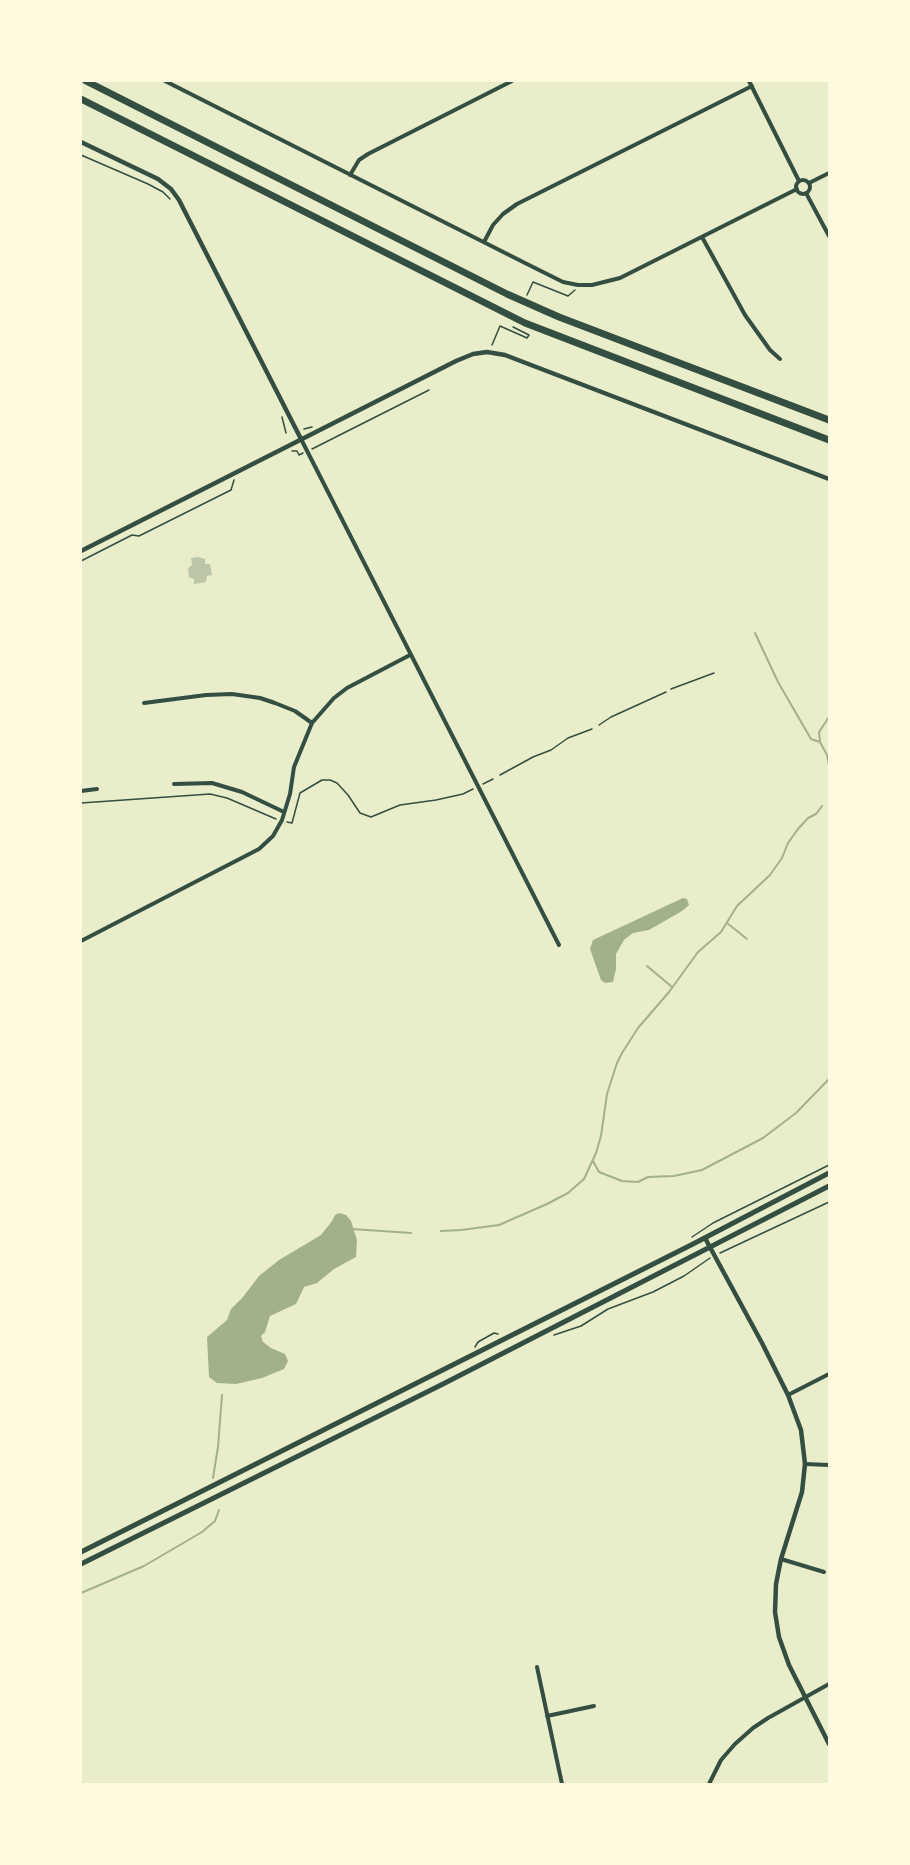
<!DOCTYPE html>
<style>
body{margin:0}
#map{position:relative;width:910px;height:1865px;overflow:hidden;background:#e9edc9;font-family:"Nunito Sans",sans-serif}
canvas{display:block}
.frame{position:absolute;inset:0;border:82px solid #fefae0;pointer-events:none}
</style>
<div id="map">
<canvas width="910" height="1865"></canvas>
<div class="frame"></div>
</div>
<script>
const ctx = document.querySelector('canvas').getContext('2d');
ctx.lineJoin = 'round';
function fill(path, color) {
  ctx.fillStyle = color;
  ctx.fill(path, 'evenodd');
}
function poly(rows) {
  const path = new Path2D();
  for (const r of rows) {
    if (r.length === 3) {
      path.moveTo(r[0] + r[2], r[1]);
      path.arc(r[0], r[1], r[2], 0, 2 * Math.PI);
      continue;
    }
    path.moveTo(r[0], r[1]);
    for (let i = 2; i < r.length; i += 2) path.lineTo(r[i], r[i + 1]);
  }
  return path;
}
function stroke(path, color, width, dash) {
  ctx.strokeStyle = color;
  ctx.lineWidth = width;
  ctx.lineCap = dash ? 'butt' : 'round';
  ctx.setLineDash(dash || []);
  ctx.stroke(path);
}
fill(poly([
 [683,898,687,899,689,905,682,911,649,930,633,933,624,940,616,954,616,969,613,982,605,983,601,980,590,949,593,940],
 [339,1213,346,1215,351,1221,357,1240,356,1257,334,1269,317,1283,304,1287,296,1304,270,1316,265,1332,261,1336,263,1342,271,1348,285,1354,288,1361,284,1369,262,1378,236,1384,217,1383,209,1377,207,1337,227,1320,231,1309,243,1297,259,1276,279,1260,321,1235,332,1221,335,1215]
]), '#a3b18a');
stroke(poly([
 [755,633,778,682,811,739,820,742,827,755,829,765],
 [820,741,819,732,829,717],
 [727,923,747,939],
 [647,966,672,987],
 [593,1161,599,1172,622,1181,638,1182,648,1177,674,1176,702,1170,763,1138,796,1113,829,1079],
 [352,1229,411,1233],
 [441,1231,461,1230,499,1225,547,1204,568,1193,584,1179,596,1153,601,1136,607,1094,617,1063,622,1053,638,1028,669,992,698,952,721,932,737,906,770,875,782,858,788,843,798,829,808,818,816,814,822,806],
 [213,1478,218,1447,222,1395],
 [81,1593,144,1566,202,1532,215,1521,219,1510]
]), '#a3b18a', 2);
fill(poly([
 [198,557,205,559,205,564,210,564,212,575,207,576,206,582,194,584,194,579,189,577,188,568,192,565,191,558]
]), '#bcc5a7');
stroke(poly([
 [81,155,148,184,163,192,170,199],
 [527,295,533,282,568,296,575,290],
 [492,345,500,326,527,338,529,335,513,327],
 [282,417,286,433],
 [304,429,312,427],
 [312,449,429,390],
 [292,451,297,451,299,455,303,453],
 [81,561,132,535,139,536,231,490,234,480],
 [671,689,714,673],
 [599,725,611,717,666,692],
 [500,775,533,757,551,750,568,738,592,729],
 [483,784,493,779],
 [81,803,210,794,227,798,276,819],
 [287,822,292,823,300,793,322,780,330,780,337,783,348,795,360,813,371,817,400,805,436,800,463,794,473,789],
 [692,1237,713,1223,829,1165],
 [720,1253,829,1202],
 [554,1335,581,1326,608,1309,653,1292,684,1276,710,1258],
 [475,1347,478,1342,494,1333,498,1334]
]), '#344e41', 1.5);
stroke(poly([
 [165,81,525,263,563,282,578,285,592,285,620,278,797,189],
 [749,81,799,181],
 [350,175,359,160,368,154,512,81],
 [803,187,7],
 [809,183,829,173],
 [806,193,829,236],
 [702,237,745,315,770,350,780,359],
 [484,242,493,225,503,214,517,204,752,86],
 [301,439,559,945],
 [144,703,206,695,232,694,260,698,275,703,295,711,312,723],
 [174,784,212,783,242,792,284,812],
 [81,791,97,789],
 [81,941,259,849,273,836,282,820,290,794,294,767,312,723,334,698,347,688,410,655],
 [788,1395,829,1374],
 [805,1464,829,1465],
 [781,1559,824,1572],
 [537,1667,562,1784],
 [547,1716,594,1706],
 [709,1784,721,1760,735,1744,753,1728,768,1718,829,1684]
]), '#344e41', 4);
stroke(poly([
 [81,142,158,179,171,189,179,200,301,439],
 [81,551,456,361,473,354,487,352,505,355,531,365,829,479],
 [705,1238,762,1343,788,1395,801,1430,805,1464,802,1492,781,1559,776,1584,775,1612,779,1637,789,1665,829,1744]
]), '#344e41', 4.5);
stroke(poly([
 [81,1552,693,1244,829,1173],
 [81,1564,443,1384,829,1186]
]), '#344e41', 5);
stroke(poly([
 [86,81,507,294,559,317,829,420],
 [81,99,525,323,829,440]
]), '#344e41', 7);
</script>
